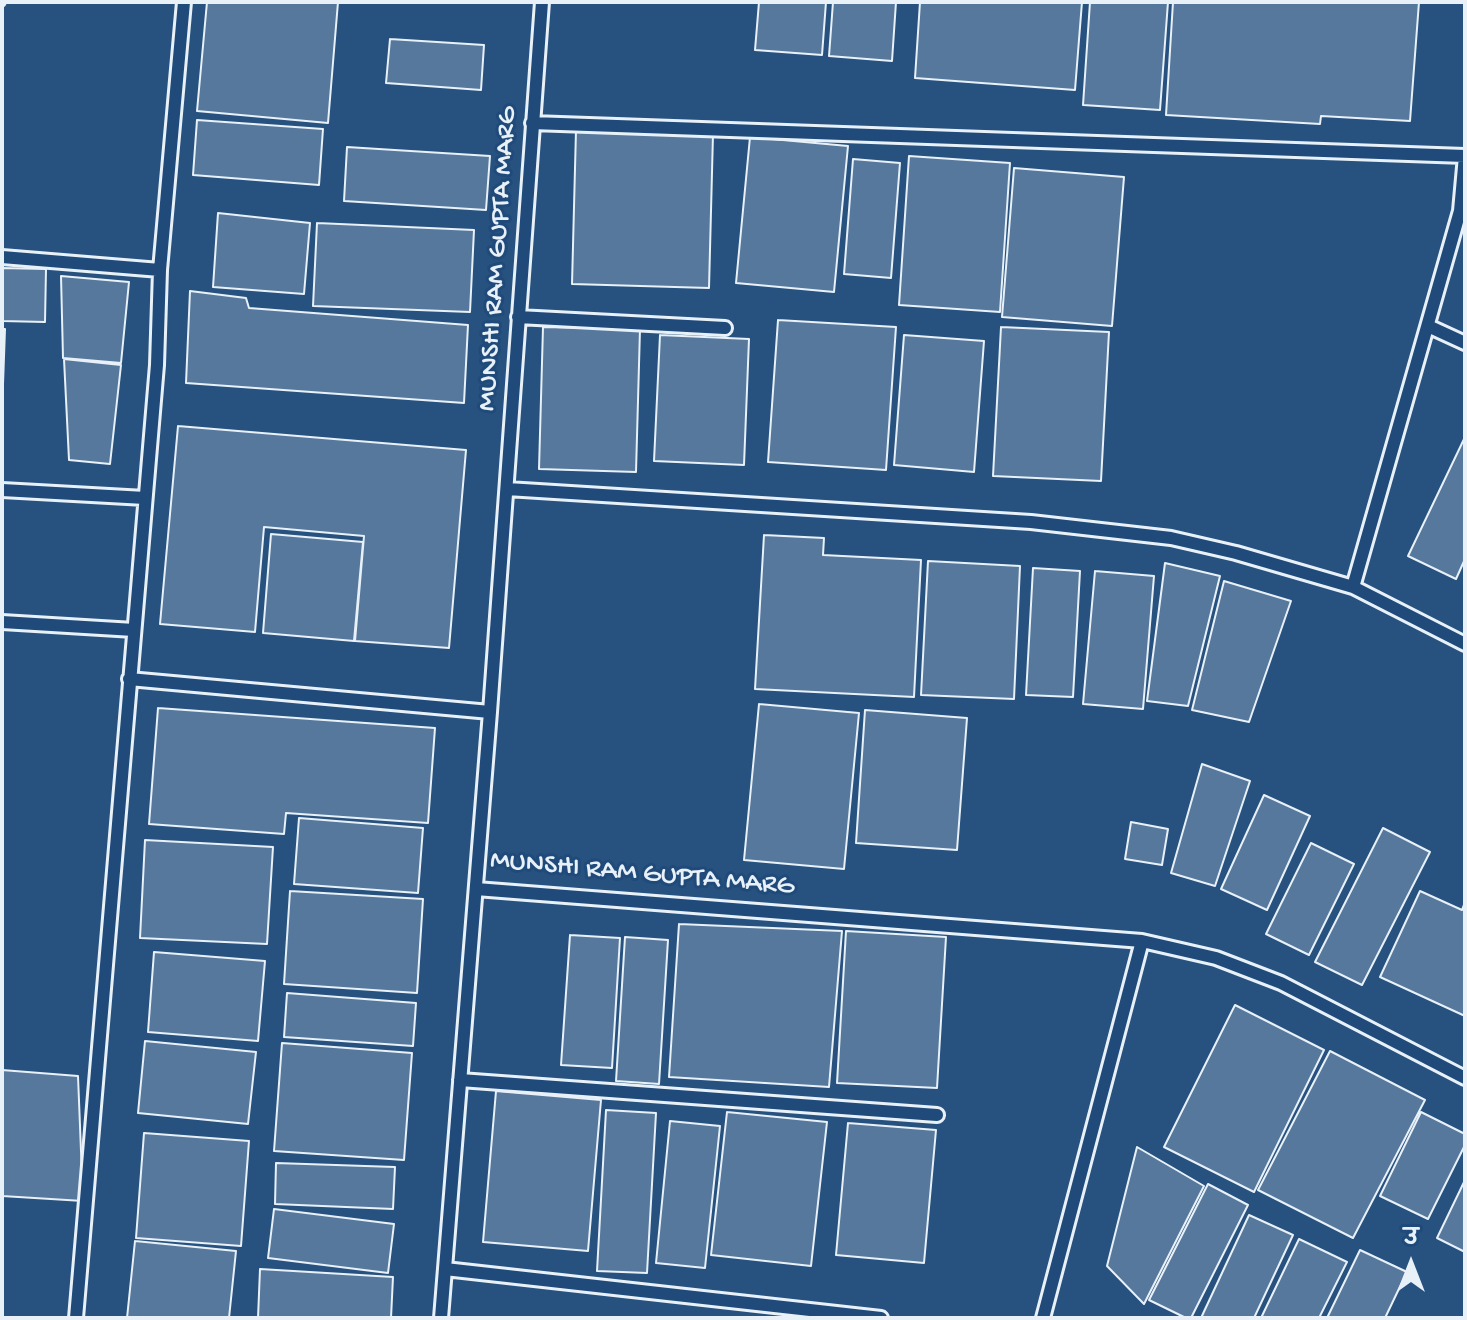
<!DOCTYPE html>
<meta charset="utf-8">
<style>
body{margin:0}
#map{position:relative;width:1467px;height:1320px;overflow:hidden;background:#27517f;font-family:"Gochi Hand","Playpen Sans Deva",sans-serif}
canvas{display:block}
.frame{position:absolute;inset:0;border:4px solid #e8f1f8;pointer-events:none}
.north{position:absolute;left:1371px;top:1224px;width:80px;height:80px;-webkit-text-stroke:6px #1f4a7a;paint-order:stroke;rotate:0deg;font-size:22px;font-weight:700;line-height:32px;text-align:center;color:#e8f1f8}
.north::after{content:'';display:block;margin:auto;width:28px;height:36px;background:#e8f1f8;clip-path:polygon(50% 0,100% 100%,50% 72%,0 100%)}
</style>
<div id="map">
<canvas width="1467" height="1320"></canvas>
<div class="frame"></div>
<div class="north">उ</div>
</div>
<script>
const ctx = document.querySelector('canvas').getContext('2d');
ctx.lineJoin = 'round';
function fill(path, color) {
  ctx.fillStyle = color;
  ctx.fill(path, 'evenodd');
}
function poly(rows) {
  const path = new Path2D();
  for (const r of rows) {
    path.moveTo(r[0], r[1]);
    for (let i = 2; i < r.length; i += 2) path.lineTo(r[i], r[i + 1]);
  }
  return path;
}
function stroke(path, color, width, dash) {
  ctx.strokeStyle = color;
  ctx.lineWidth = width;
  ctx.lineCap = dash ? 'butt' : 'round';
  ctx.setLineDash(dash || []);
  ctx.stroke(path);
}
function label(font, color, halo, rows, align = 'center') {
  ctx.font = font + ' "Gochi Hand",sans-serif';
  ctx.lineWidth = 6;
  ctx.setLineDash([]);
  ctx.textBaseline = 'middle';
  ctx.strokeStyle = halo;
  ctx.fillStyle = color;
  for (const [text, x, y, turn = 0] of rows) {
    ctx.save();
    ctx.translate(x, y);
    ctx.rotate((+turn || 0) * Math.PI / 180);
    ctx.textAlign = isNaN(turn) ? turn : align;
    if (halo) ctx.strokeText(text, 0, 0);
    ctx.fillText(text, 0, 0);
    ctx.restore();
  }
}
const building = poly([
 [207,2,338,2,328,123,197,111,207,2],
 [759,2,826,2,822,55,755,50,759,2],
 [833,2,896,2,892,61,829,56,833,2],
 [920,2,1082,2,1075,90,915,78,920,2],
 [1090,2,1168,2,1160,110,1083,105,1090,2],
 [1173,2,1419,2,1410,121,1321,116,1320,124,1166,115,1173,2],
 [390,39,484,45,481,90,386,83,390,39],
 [197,120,323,129,319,185,193,175,197,120],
 [576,130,713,134,709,288,572,284,576,130],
 [750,137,848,146,834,292,736,283,750,137],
 [347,147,490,156,486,210,344,201,347,147],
 [909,156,1010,163,1000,312,899,305,909,156],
 [853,159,900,163,891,278,844,274,853,159],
 [1014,168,1124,177,1112,326,1002,317,1014,168],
 [218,213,310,223,304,294,213,287,218,213],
 [317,223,474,230,470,312,313,306,317,223],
 [2,268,46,269,45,322,2,321,2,268],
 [61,276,129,282,121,363,63,358,61,276],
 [190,291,246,298,249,308,468,325,464,403,186,383,190,291],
 [778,320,896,327,886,470,768,462,778,320],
 [543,327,640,329,636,472,539,469,543,327],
 [1001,327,1109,332,1101,481,993,476,1001,327],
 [2,329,5,329,2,412,2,329],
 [660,335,749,339,744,465,654,461,660,335],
 [904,335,984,341,974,472,894,465,904,335],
 [64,359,121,365,110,464,69,460,64,359],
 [178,426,466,450,449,648,355,641,364,536,264,527,255,632,160,624,178,426],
 [1465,437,1465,559,1456,579,1408,556,1465,437],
 [271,534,363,542,354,641,263,633,271,534],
 [764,535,824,538,823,555,921,560,914,697,755,689,764,535],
 [928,561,1020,566,1014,699,921,695,928,561],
 [1165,563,1220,576,1188,706,1147,701,1165,563],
 [1033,568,1080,571,1073,697,1026,695,1033,568],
 [1095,571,1154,576,1143,709,1083,704,1095,571],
 [1224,581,1291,601,1249,722,1192,710,1224,581],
 [759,704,859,713,844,869,744,860,759,704],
 [158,708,435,728,428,823,286,813,284,834,149,824,158,708],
 [865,710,967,718,957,850,856,843,865,710],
 [1202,764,1250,781,1215,886,1171,873,1202,764],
 [1264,795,1310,816,1267,910,1221,889,1264,795],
 [299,818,423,828,418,893,294,884,299,818],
 [1131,822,1168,829,1162,865,1125,859,1131,822],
 [1383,828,1430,852,1362,985,1315,962,1383,828],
 [145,840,273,847,267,944,140,938,145,840],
 [1311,843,1354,864,1309,955,1266,934,1311,843],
 [290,891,423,899,417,993,284,984,290,891],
 [1420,891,1462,910,1465,902,1465,1016,1380,977,1420,891],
 [679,924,842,931,829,1087,669,1077,679,924],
 [846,931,946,937,937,1088,837,1083,846,931],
 [570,935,620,938,612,1068,561,1065,570,935],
 [625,937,668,940,659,1084,616,1081,625,937],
 [154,952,265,961,258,1041,148,1032,154,952],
 [287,993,416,1003,413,1046,284,1037,287,993],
 [1235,1005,1324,1050,1254,1192,1164,1147,1235,1005],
 [145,1041,256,1052,248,1124,138,1113,145,1041],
 [282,1043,412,1053,404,1160,274,1151,282,1043],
 [1330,1051,1425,1100,1353,1238,1258,1190,1330,1051],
 [2,1070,78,1076,83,1201,2,1196,2,1070],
 [496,1091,601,1100,588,1251,483,1242,496,1091],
 [606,1110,656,1113,647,1273,597,1271,606,1110],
 [727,1112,827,1122,811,1266,711,1255,727,1112],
 [1421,1112,1465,1134,1465,1145,1428,1219,1380,1196,1421,1112],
 [670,1121,720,1126,705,1268,656,1263,670,1121],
 [848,1123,936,1130,924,1263,836,1255,848,1123],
 [144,1133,249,1141,241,1246,136,1238,144,1133],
 [1137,1147,1204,1186,1144,1304,1107,1266,1137,1147],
 [276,1163,395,1167,393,1209,275,1204,276,1163],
 [1465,1180,1465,1252,1437,1238,1465,1180],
 [1208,1184,1248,1205,1191,1318,1186,1318,1149,1300,1208,1184],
 [274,1209,394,1224,388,1273,268,1258,274,1209],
 [1249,1215,1293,1235,1254,1318,1201,1318,1249,1215],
 [1299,1239,1347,1262,1319,1318,1261,1318,1299,1239],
 [135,1241,236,1251,229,1318,127,1318,135,1241],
 [1360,1250,1407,1272,1385,1318,1327,1318,1360,1250],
 [260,1269,393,1277,391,1318,258,1318,260,1269]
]);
fill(building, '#57789d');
stroke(building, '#e8f1f8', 2);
const service = poly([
 [532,123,1465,156,1460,211,1353,587],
 [2,257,160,270],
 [518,317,725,328],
 [1428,326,1465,343],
 [507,489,1031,522,1171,538,1236,553,1353,587,1465,644],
 [2,490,145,498],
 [2,622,134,630],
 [129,679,490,712],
 [476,889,1142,941,1216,958,1281,983,1465,1078],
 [460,1080,937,1115],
 [445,1269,881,1318],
 [76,1318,157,365,160,270,184,2],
 [441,1318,490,712,542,2],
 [1043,1318,1142,941]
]);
stroke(service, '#e8f1f8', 18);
stroke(service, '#1f4a7a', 12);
const rail = poly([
 [2,3,2,2]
]);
stroke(rail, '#e8f1f8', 9);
stroke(rail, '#1f4a7a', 6, [18]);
label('28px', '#e8f1f8', '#1f4a7a', [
 ["MUNSHI RAM GUPTA MARG",499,259,-86],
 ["MUNSHI RAM GUPTA MARG",642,875,5]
]);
</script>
